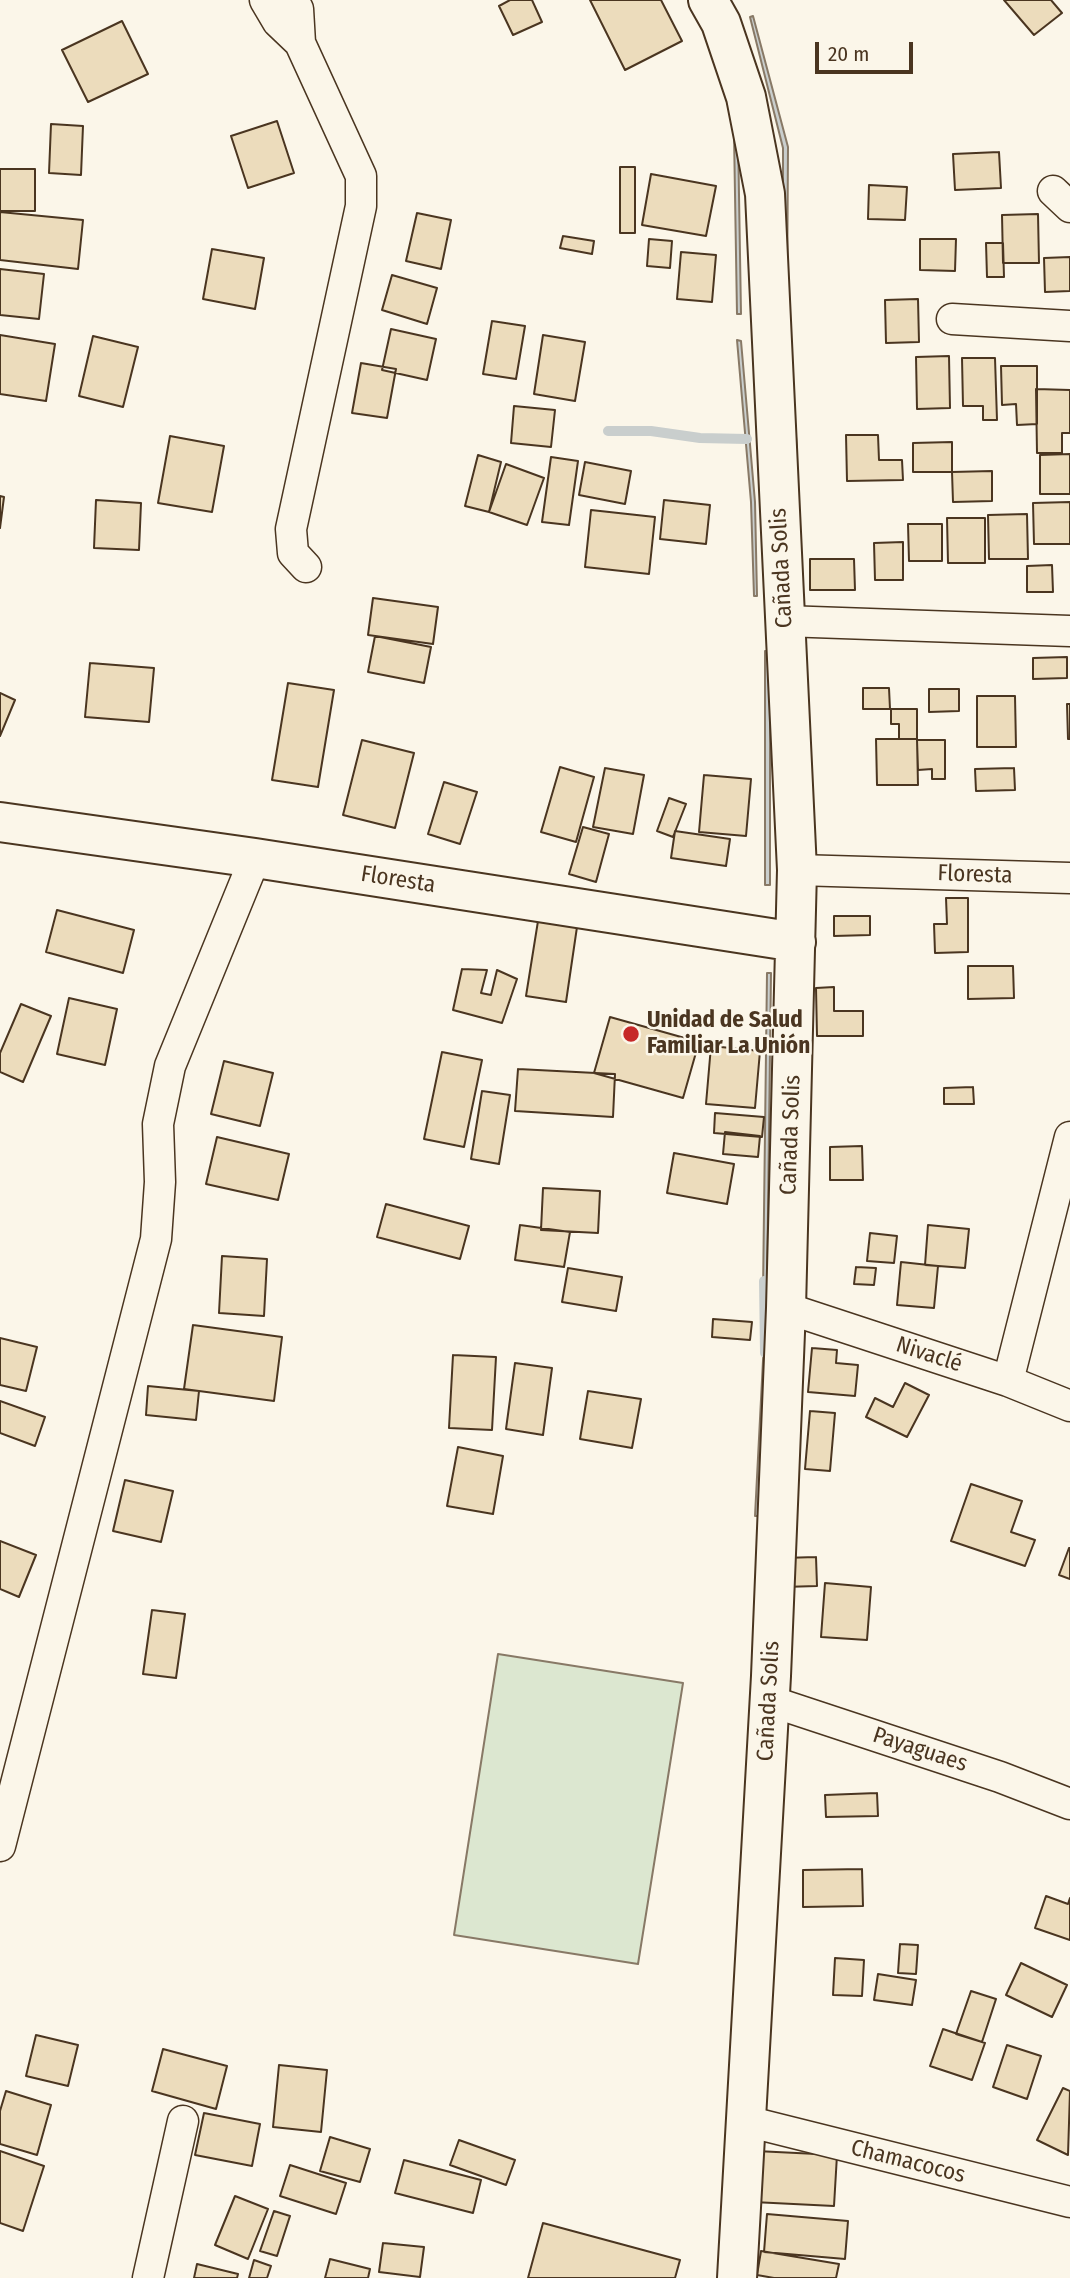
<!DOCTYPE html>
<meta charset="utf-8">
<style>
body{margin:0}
#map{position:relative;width:1070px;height:2278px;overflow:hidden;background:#fbf6e9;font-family:"Fira Sans Condensed",sans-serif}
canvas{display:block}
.scale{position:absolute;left:815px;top:42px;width:98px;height:32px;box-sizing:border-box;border:4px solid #4a3520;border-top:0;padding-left:9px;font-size:21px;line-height:24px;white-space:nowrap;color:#4a3520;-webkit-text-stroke:5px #fbf6e9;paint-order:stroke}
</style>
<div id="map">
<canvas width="1070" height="2278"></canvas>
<div class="scale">20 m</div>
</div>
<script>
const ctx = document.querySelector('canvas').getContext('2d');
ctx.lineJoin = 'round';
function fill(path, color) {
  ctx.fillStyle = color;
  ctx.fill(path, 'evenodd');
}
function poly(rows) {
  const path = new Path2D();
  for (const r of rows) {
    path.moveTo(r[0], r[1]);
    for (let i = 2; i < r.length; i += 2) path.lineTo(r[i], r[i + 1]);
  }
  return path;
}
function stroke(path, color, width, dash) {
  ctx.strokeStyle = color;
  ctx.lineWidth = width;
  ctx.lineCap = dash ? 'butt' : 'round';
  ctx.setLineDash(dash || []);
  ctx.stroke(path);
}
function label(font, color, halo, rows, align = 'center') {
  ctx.font = font + ' "Fira Sans Condensed",sans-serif';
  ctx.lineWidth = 5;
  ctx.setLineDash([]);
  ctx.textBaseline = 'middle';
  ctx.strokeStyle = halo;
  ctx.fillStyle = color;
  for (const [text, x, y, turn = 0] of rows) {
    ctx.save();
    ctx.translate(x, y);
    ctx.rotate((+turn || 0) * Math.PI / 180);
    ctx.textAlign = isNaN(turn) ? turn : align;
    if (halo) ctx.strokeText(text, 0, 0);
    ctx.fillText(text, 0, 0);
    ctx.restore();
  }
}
const green = poly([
 [498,1654,683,1683,638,1964,454,1935,498,1654]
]);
fill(green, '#dce7d0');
stroke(green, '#887966', 2);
const water = poly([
 [753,16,788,147,787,307,797,451,792,452,783,308,783,148,750,17,753,16],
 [734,134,738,135,741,314,737,314,734,134],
 [737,340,741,341,755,502,757,596,754,596,751,502,737,340],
 [765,651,770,651,770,885,765,885,765,651],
 [767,973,771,973,767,1291,763,1291,767,973],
 [764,1341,768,1342,759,1516,755,1516,764,1341]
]);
fill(water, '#c9cecd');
stroke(water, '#887966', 2);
stroke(poly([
 [608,431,651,431,700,438,747,439],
 [764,1281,765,1353]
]), '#c9cecd', 10);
const building = poly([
 [510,0,532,0,542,22,513,35,499,6,510,0],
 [590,0,661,0,682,41,625,70,590,0],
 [1004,0,1051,0,1062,13,1034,35,1004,0],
 [122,21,148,74,88,102,62,50,122,21],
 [277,121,294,173,248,188,231,136,277,121],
 [51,124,83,126,81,175,49,173,51,124],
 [999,152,1001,188,955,190,953,154,999,152],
 [620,167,635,167,635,233,620,233,620,167],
 [0,169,35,169,35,211,0,211,0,169],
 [651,174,716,186,706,236,642,225,651,174],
 [869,185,907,187,905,220,868,219,869,185],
 [0,212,83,220,78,269,0,260,0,212],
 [417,213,451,220,441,269,406,261,417,213],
 [1038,214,1039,263,1003,263,1002,215,1038,214],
 [563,236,594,241,592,254,560,248,563,236],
 [649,239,672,241,670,268,647,266,649,239],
 [920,239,956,239,955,271,920,270,920,239],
 [986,243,1003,243,1004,277,987,277,986,243],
 [212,249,264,258,255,309,203,299,212,249],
 [681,252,716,255,712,302,677,299,681,252],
 [1070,257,1070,291,1045,292,1044,258,1070,257],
 [0,269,44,274,39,319,0,315,0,269],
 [392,275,437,288,427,324,382,310,392,275],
 [918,299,919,342,886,343,885,300,918,299],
 [492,321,525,326,516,379,483,374,492,321],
 [391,329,436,339,427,380,382,370,391,329],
 [0,335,55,344,46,401,0,394,0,335],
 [543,335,585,342,575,401,534,394,543,335],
 [93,336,138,347,123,407,79,396,93,336],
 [949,356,950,408,917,409,916,357,949,356],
 [962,358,995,358,997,420,983,420,983,406,963,406,962,358],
 [361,363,396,369,387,418,352,413,361,363],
 [1001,366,1037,366,1037,424,1017,425,1016,404,1002,405,1001,366],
 [1036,389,1070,390,1070,433,1062,433,1062,453,1037,453,1036,389],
 [514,406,555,410,551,447,511,443,514,406],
 [846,435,878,435,879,460,902,460,903,480,847,481,846,435],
 [170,436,224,446,212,512,158,503,170,436],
 [952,442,952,472,913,472,913,443,952,442],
 [1070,454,1070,494,1040,494,1040,455,1070,454],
 [478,455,501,462,489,512,465,506,478,455],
 [551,457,578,461,569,525,542,522,551,457],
 [585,462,631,471,625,504,579,495,585,462],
 [506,464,544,478,527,525,489,512,506,464],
 [992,471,992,501,953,502,952,472,992,471],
 [0,496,4,497,0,528,0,496],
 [96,500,141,503,139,550,94,548,96,500],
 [664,500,710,505,706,544,660,539,664,500],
 [1070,502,1070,544,1034,544,1033,503,1070,502],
 [591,510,655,517,649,574,585,567,591,510],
 [1027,514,1028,559,989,559,988,515,1027,514],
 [947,518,985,518,985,563,948,563,947,518],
 [908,524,942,524,942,561,909,561,908,524],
 [903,542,903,580,875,580,874,543,903,542],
 [810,559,854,559,855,590,810,590,810,559],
 [1052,565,1053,592,1027,592,1027,566,1052,565],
 [373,598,438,607,433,644,368,635,373,598],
 [375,636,431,647,424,683,368,672,375,636],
 [1067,657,1067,678,1033,679,1033,658,1067,657],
 [90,663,154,668,149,722,85,717,90,663],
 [288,683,334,690,318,787,272,780,288,683],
 [863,688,889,688,890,709,863,709,863,688],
 [929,689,959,689,959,711,929,712,929,689],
 [0,693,15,700,0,736,0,693],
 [977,696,1015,696,1016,747,977,747,977,696],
 [1067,704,1070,704,1070,739,1068,739,1067,704],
 [891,709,917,709,917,739,899,739,899,724,891,724,891,709],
 [876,739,917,739,918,785,877,785,876,739],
 [362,740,414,753,395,828,343,815,362,740],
 [917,740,945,740,945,779,932,779,932,769,918,770,917,740],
 [560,767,594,777,576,842,541,832,560,767],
 [605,768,644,775,633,834,593,827,605,768],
 [1014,768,1015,790,976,791,975,769,1014,768],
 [704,775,751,779,746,836,699,832,704,775],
 [444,782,477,792,460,844,428,834,444,782],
 [669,798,686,804,673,837,657,831,669,798],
 [583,827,609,834,596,882,569,874,583,827],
 [675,831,730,839,726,866,671,858,675,831],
 [946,898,968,898,968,952,935,953,934,924,947,924,946,898],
 [57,910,134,930,123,973,46,952,57,910],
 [834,916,870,916,870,935,834,936,834,916],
 [538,921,577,927,566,1002,526,996,538,921],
 [968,966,1013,966,1014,998,968,999,968,966],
 [462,969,487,970,481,993,491,995,497,970,517,979,502,1023,453,1010,462,969],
 [834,987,834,1011,863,1011,863,1036,817,1036,816,988,834,987],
 [69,998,117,1009,105,1065,57,1054,69,998],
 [21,1004,51,1016,23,1082,0,1072,0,1053,21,1004],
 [610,1017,699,1042,683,1098,594,1073,610,1017],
 [711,1046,760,1051,755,1108,706,1104,711,1046],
 [442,1052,482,1060,464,1147,424,1139,442,1052],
 [224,1061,273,1073,260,1126,211,1114,224,1061],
 [518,1069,615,1074,613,1117,515,1111,518,1069],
 [973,1087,974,1104,944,1104,944,1088,973,1087],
 [482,1091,510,1095,499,1164,471,1159,482,1091],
 [715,1113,764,1117,762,1137,714,1133,715,1113],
 [725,1132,760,1136,758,1157,723,1154,725,1132],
 [217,1137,289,1154,278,1200,206,1184,217,1137],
 [862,1146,863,1180,830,1180,830,1147,862,1146],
 [674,1153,734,1164,727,1204,667,1193,674,1153],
 [543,1188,600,1191,598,1233,541,1230,543,1188],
 [386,1204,469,1226,460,1259,377,1237,386,1204],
 [520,1225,570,1232,564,1267,515,1260,520,1225],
 [928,1225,969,1229,965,1268,925,1265,928,1225],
 [870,1233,897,1236,894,1263,867,1261,870,1233],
 [222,1256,267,1259,264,1316,219,1313,222,1256],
 [901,1262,938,1266,934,1308,897,1305,901,1262],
 [856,1267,876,1268,874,1285,854,1284,856,1267],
 [568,1268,622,1277,616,1311,562,1302,568,1268],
 [713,1319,752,1322,750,1340,712,1337,713,1319],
 [193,1325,282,1337,274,1401,184,1389,193,1325],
 [0,1338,37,1347,26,1391,0,1385,0,1338],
 [812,1348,837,1350,836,1363,858,1365,855,1396,808,1392,812,1348],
 [453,1355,496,1357,492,1430,449,1428,453,1355],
 [515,1363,552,1368,543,1435,506,1429,515,1363],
 [905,1383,929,1395,907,1437,866,1417,875,1398,893,1407,905,1383],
 [148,1386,199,1391,196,1420,146,1415,148,1386],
 [588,1391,641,1399,632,1448,580,1439,588,1391],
 [0,1401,45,1417,35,1446,0,1433,0,1401],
 [810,1411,835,1413,830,1471,805,1469,810,1411],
 [458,1447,503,1456,493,1514,447,1506,458,1447],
 [125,1480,173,1491,161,1542,113,1531,125,1480],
 [971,1484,1022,1501,1011,1532,1035,1540,1025,1566,951,1541,971,1484],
 [0,1541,36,1555,19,1597,0,1589,0,1541],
 [1069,1548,1070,1548,1070,1579,1059,1575,1069,1548],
 [816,1557,817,1586,783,1587,783,1558,816,1557],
 [825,1583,871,1587,867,1640,821,1637,825,1583],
 [152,1610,185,1614,176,1678,143,1674,152,1610],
 [877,1793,878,1816,826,1817,825,1795,877,1793],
 [862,1869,863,1906,803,1907,803,1870,862,1869],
 [1046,1896,1068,1904,1070,1898,1070,1940,1035,1928,1046,1896],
 [900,1944,918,1945,916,1974,898,1973,900,1944],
 [835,1958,864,1960,862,1996,833,1995,835,1958],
 [1021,1963,1067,1985,1052,2017,1006,1995,1021,1963],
 [878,1974,916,1980,912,2005,874,2000,878,1974],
 [971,1991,996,1999,982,2042,956,2034,971,1991],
 [943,2029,985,2043,972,2080,930,2066,943,2029],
 [36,2035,78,2045,68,2086,26,2076,36,2035],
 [1007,2045,1041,2056,1027,2099,993,2087,1007,2045],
 [163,2049,227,2066,216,2109,152,2091,163,2049],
 [279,2065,327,2070,321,2132,273,2127,279,2065],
 [1063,2088,1070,2091,1068,2155,1037,2140,1063,2088],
 [6,2091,51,2105,37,2155,0,2144,0,2111,6,2091],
 [204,2113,260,2124,252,2166,195,2155,204,2113],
 [330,2137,370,2149,360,2182,320,2171,330,2137],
 [459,2140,515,2160,506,2185,450,2165,459,2140],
 [0,2151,44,2166,23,2231,0,2223,0,2151],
 [756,2151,837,2155,834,2206,753,2202,756,2151],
 [404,2160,481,2180,473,2213,395,2193,404,2160],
 [290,2165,346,2183,336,2214,280,2196,290,2165],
 [235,2196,268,2209,248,2259,215,2245,235,2196],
 [274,2211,290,2216,277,2256,260,2251,274,2211],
 [767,2214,848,2221,845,2259,764,2252,767,2214],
 [543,2223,680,2260,675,2278,528,2278,543,2223],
 [383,2243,424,2247,420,2277,379,2272,383,2243],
 [761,2251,839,2264,836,2278,774,2278,757,2275,761,2251],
 [330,2259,370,2269,368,2278,325,2278,330,2259],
 [254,2260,271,2266,267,2278,249,2278,254,2260],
 [197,2264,238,2274,237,2278,194,2278,197,2264]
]);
fill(building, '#ecdcbc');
stroke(building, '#4a3520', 2);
const street = poly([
 [265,0,278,22,300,43,361,176,361,206,291,529,293,553,306,567],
 [293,0,298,9,300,43],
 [1053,191,1070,207],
 [952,319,1070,326],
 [784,621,1070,631],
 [797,870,1070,878],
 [786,1308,1008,1381,1070,1406],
 [1008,1381,1070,1137],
 [770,1701,1000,1777,1070,1804],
 [0,1846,156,1239,160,1182,158,1124,170,1066,255,858],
 [746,2121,1070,2202],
 [148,2278,183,2121]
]);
const secondary = poly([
 [708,0,721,23,746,97,765,194,797,870,786,1308,771,1676,737,2278],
 [0,822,255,858,796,942]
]);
stroke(street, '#4a3520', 33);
stroke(secondary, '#4a3520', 42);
stroke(street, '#fbf6e9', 30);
stroke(secondary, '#fbf6e9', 38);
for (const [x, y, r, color] of [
 [631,1034,9,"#c62828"]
]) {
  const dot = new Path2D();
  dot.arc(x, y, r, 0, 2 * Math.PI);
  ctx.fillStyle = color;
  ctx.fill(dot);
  stroke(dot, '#fbf6e9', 2.5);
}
label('23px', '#4a3520', '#fbf6e9', [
 ["Cañada Solis",782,568,-93],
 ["Floresta",975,875,2],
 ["Floresta",398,880,9],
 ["Cañada Solis",791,1135,-88],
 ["Nivaclé",929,1355,18],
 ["Cañada Solis",769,1701,-87],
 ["Payaguaes",920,1750,18],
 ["Chamacocos",908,2162,14]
]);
label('bold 23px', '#4a3520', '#fbf6e9', [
 ["Unidad de Salud",647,1021],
 ["Familiar La Unión",647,1047]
], 'left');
</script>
